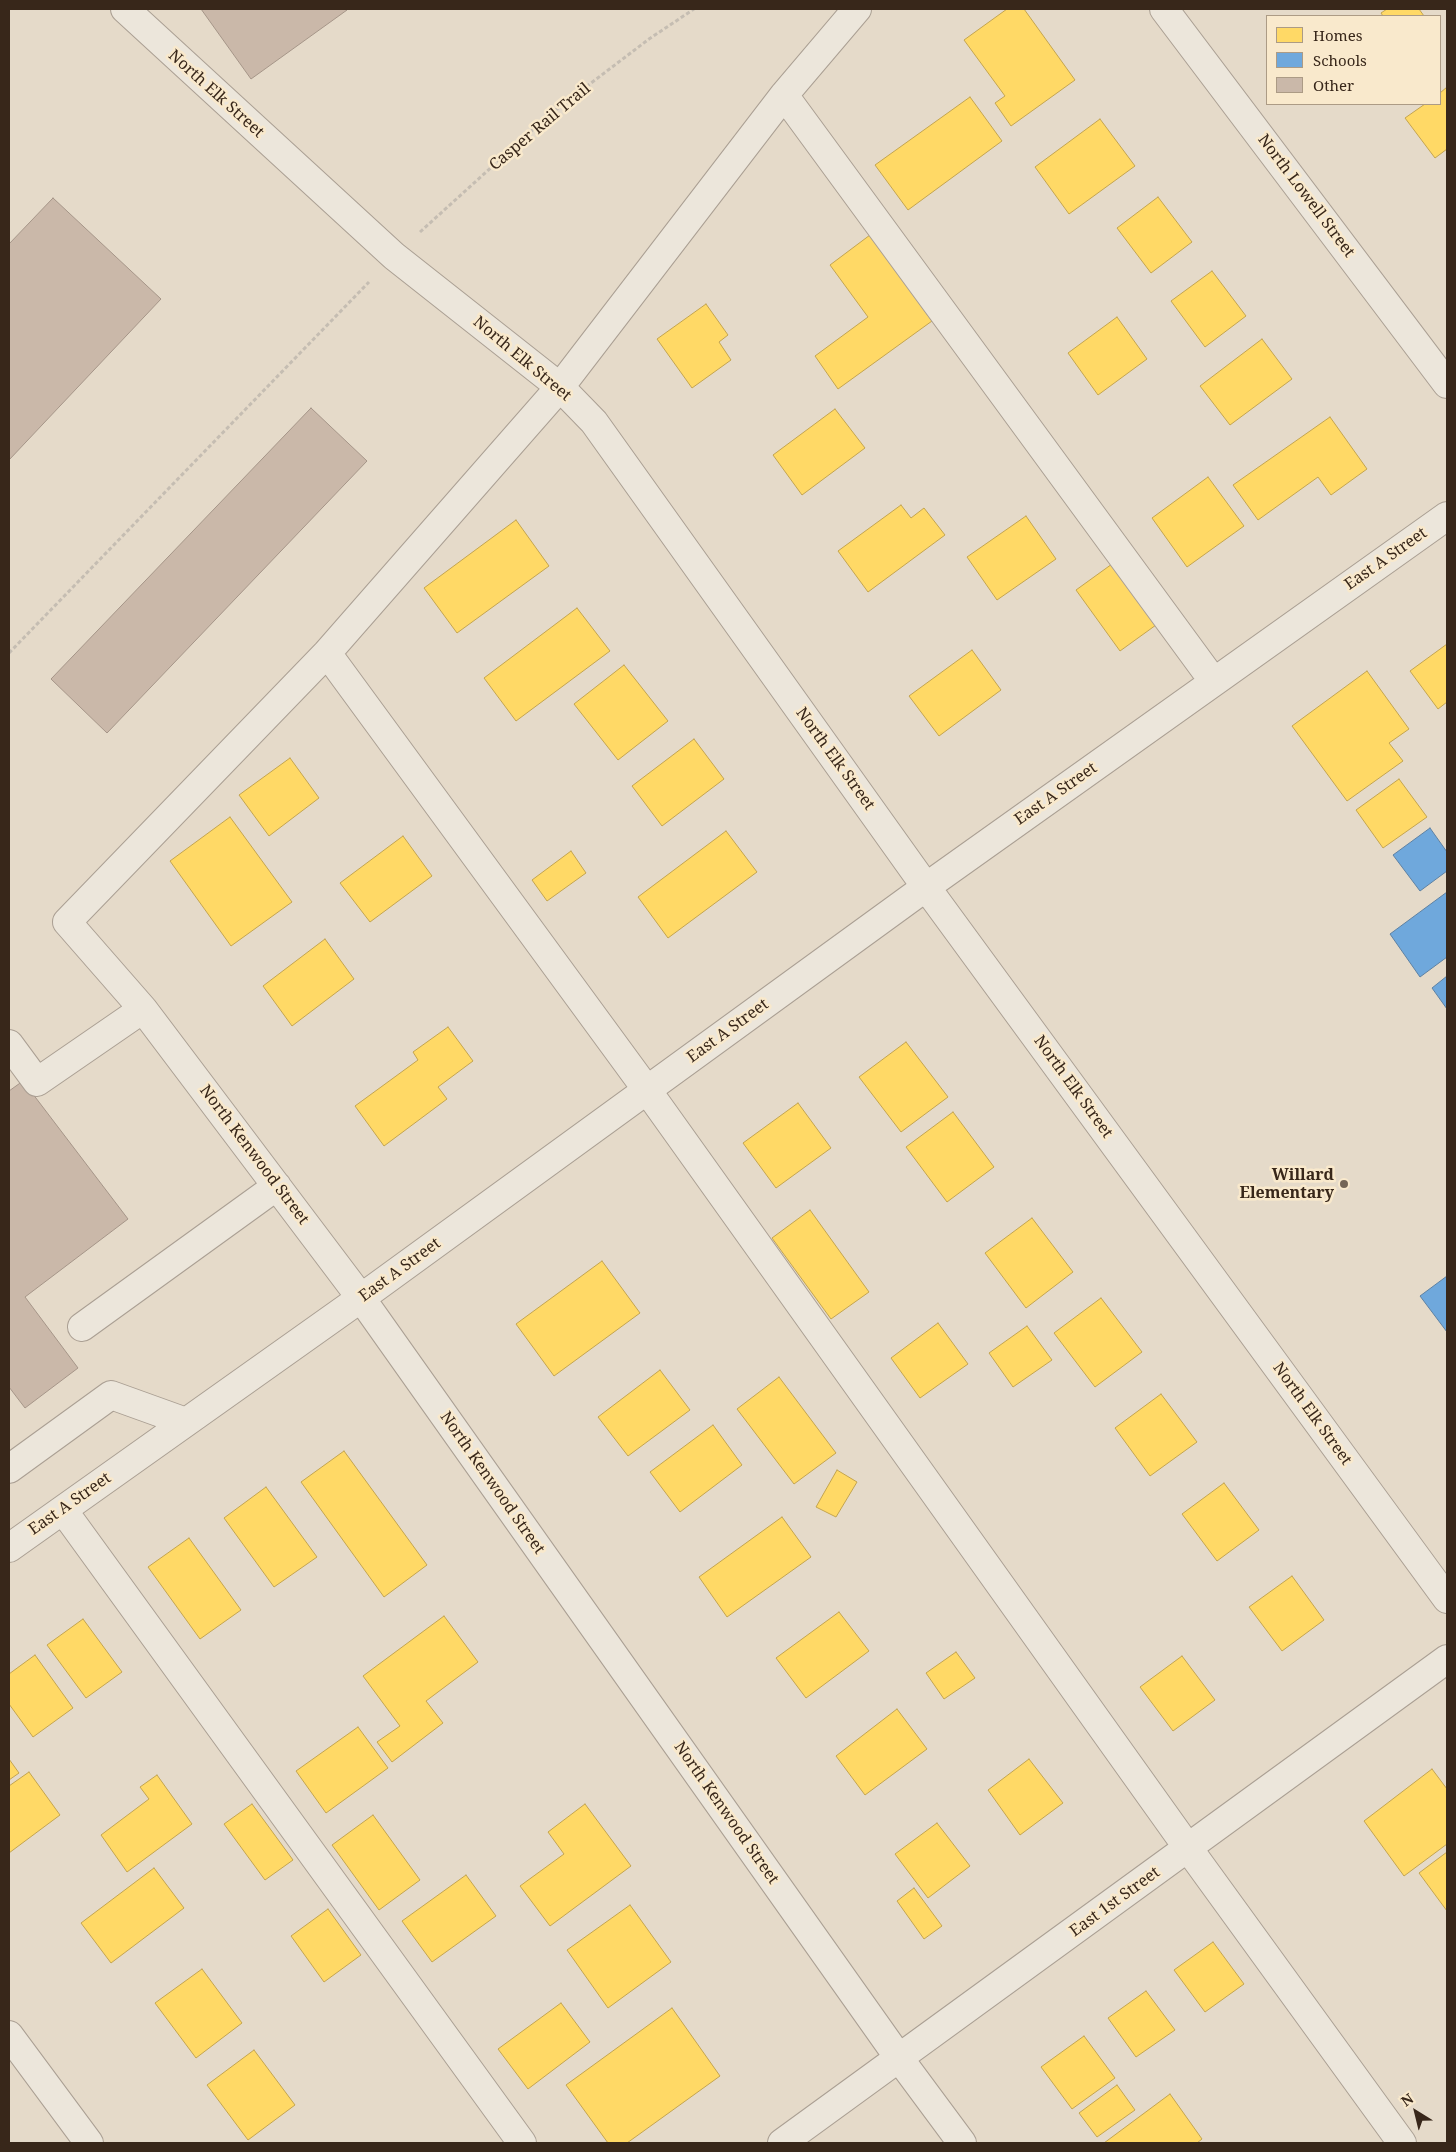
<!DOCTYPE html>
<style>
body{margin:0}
#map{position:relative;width:1456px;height:2152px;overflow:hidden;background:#e5dac9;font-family:"Noto Serif",serif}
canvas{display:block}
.frame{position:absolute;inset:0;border:10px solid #38271a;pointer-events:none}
.legend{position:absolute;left:1266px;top:15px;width:175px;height:90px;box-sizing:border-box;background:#f9e9cc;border:1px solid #ac9b85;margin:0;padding:6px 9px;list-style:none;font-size:15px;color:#38271a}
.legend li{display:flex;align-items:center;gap:10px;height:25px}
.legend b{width:25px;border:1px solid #ac9b85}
.north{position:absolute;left:1391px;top:2087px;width:50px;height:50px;-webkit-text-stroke:4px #f9e9cc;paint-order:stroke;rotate:324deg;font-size:14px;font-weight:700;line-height:20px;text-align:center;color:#38271a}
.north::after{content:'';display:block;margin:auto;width:18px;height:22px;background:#38271a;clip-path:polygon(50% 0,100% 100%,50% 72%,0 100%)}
</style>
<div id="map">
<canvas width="1456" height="2152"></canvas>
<div class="frame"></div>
<ul class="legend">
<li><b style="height:14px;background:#ffd966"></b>Homes</li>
<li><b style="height:14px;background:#6fa8dc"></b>Schools</li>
<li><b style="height:14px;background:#cab8a9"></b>Other</li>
</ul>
<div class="north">N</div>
</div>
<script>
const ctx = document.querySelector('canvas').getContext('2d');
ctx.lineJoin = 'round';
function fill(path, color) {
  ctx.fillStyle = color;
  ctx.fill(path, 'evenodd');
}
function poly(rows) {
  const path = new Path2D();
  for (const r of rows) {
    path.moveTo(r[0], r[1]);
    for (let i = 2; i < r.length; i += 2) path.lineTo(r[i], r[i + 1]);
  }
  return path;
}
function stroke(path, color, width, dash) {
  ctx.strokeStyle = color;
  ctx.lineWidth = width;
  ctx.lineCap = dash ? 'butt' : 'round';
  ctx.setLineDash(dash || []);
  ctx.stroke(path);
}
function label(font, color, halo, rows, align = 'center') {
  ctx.font = font + ' "Noto Serif",serif';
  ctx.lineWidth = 5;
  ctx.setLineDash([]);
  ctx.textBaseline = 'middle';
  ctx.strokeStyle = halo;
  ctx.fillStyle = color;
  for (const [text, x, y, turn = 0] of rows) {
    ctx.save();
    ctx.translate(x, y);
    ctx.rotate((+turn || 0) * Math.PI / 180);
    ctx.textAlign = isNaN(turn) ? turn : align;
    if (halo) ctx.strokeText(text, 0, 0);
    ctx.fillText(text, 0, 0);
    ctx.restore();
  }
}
const homes = poly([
 [1007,9,1024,9,1075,80,1011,126,995,103,1005,96,964,40,1007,9],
 [1387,9,1419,9,1424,16,1383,16,1381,13,1387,9],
 [1447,87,1447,149,1435,158,1405,118,1425,104,1440,104,1440,93,1447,87],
 [970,97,1002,141,908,210,875,165,970,97],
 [1100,119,1135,166,1069,214,1035,167,1100,119],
 [1158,197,1192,242,1151,273,1117,228,1158,197],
 [870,235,932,321,838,389,815,356,868,317,830,265,870,235],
 [1212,271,1246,316,1205,347,1171,301,1212,271],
 [706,304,728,335,719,342,731,360,692,388,657,339,706,304],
 [1117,317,1147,359,1098,395,1068,353,1117,317],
 [1262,339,1292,379,1230,425,1200,386,1262,339],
 [835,409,865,448,802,495,773,455,835,409],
 [1330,417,1367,469,1331,495,1318,477,1258,520,1233,485,1330,417],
 [1208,477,1244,526,1187,567,1152,518,1208,477],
 [901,505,911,518,924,508,945,535,868,592,838,551,901,505],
 [1026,516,1056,559,997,600,967,557,1026,516],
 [516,520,549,566,457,633,424,588,516,520],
 [1112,564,1156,625,1120,651,1076,590,1112,564],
 [577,608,610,651,516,721,484,678,577,608],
 [1447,644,1447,702,1438,709,1410,671,1447,644],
 [972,650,1001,690,939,736,909,696,972,650],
 [624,665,668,721,618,760,574,704,624,665],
 [1367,671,1409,729,1389,743,1403,761,1347,801,1292,726,1367,671],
 [694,739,724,779,662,826,632,786,694,739],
 [290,758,319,798,269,836,239,795,290,758],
 [1399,779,1427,817,1383,848,1356,810,1399,779],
 [230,817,292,902,231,946,170,861,230,817],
 [726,831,757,872,668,938,638,897,726,831],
 [403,836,432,876,370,922,340,883,403,836],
 [571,851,586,873,547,901,532,880,571,851],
 [325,939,354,979,292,1026,263,986,325,939],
 [448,1027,473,1061,438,1087,447,1099,384,1146,355,1106,418,1060,413,1052,448,1027],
 [906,1042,948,1097,901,1132,859,1077,906,1042],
 [798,1103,831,1148,776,1188,743,1143,798,1103],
 [953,1112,994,1167,947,1202,906,1147,953,1112],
 [810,1210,869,1292,831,1319,772,1238,810,1210],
 [1032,1218,1073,1272,1026,1308,985,1253,1032,1218],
 [602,1261,640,1313,554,1376,516,1324,602,1261],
 [1101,1298,1142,1352,1095,1387,1054,1333,1101,1298],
 [938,1323,968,1364,920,1398,891,1358,938,1323],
 [1027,1326,1052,1360,1013,1387,989,1353,1027,1326],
 [660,1370,690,1410,628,1456,598,1417,660,1370],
 [779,1377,836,1453,794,1484,737,1409,779,1377],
 [1161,1394,1197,1442,1150,1476,1115,1428,1161,1394],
 [713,1425,742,1465,680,1512,650,1472,713,1425],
 [344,1451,427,1565,384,1597,301,1482,344,1451],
 [837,1470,857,1482,836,1517,816,1507,837,1470],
 [1224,1483,1259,1530,1217,1561,1182,1514,1224,1483],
 [266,1487,317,1557,274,1587,224,1518,266,1487],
 [782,1517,811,1557,727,1617,699,1577,782,1517],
 [189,1538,241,1610,200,1639,148,1567,189,1538],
 [1292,1576,1324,1620,1282,1651,1249,1607,1292,1576],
 [839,1612,869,1651,806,1698,776,1658,839,1612],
 [444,1616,478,1662,426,1701,443,1723,392,1762,377,1742,400,1726,363,1676,444,1616],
 [83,1619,122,1672,86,1698,47,1645,83,1619],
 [956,1652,975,1678,944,1699,926,1673,956,1652],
 [35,1655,73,1708,33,1737,9,1704,9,1674,35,1655],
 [1182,1656,1215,1700,1173,1731,1140,1687,1182,1656],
 [897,1709,927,1749,865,1795,836,1756,897,1709],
 [358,1727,388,1768,326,1813,296,1771,358,1727],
 [9,1759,19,1773,9,1780,9,1759],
 [1029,1759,1063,1803,1020,1835,988,1790,1029,1759],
 [1432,1769,1447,1789,1447,1844,1404,1876,1364,1821,1432,1769],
 [29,1772,60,1815,9,1853,9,1786,29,1772],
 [157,1775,192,1824,127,1872,101,1835,149,1799,140,1787,157,1775],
 [252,1804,293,1860,265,1880,224,1824,252,1804],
 [585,1804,631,1866,550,1926,520,1886,564,1854,548,1832,585,1804],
 [373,1815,420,1880,379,1910,332,1845,373,1815],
 [937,1823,970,1866,928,1898,895,1854,937,1823],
 [1447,1852,1447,1911,1419,1873,1447,1852],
 [154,1868,184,1908,111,1963,81,1923,154,1868],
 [466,1875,496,1916,432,1962,402,1921,466,1875],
 [914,1888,942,1926,924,1939,897,1901,914,1888],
 [630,1905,671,1962,608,2008,567,1950,630,1905],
 [328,1909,361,1955,324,1982,291,1936,328,1909],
 [1213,1942,1244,1984,1205,2012,1174,1970,1213,1942],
 [202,1969,242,2023,196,2058,155,2003,202,1969],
 [1146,1991,1175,2030,1136,2057,1108,2018,1146,1991],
 [561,2003,590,2042,528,2089,498,2049,561,2003],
 [672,2008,720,2076,627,2143,608,2143,566,2085,672,2008],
 [1084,2036,1115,2078,1072,2109,1041,2067,1084,2036],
 [254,2050,295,2105,248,2140,207,2085,254,2050],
 [1117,2085,1135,2110,1097,2137,1079,2113,1117,2085],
 [1170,2094,1202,2139,1197,2143,1104,2143,1170,2094]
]);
fill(homes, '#ffd966');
stroke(homes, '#c3a44f', 1);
const schools = poly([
 [1430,828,1447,852,1447,871,1420,891,1393,855,1430,828],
 [1447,892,1447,957,1420,977,1390,934,1447,892],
 [1447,976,1447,1009,1432,988,1447,976],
 [1447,1276,1447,1332,1420,1296,1447,1276]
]);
fill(schools, '#6fa8dc');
stroke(schools, '#5e81a2', 1);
const building = poly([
 [201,9,345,9,347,10,251,79,201,9],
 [53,198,161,299,9,460,9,244,53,198],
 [311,408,367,461,107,733,51,679,311,408],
 [23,1081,128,1219,25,1297,78,1368,25,1408,9,1387,9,1091,23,1081]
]);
fill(building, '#cab8a9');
stroke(building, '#a59588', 1);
const minor = poly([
 [125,9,394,256,560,387,594,422,926,887,1447,1599],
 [857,9,784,95,560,387,327,653,67,922,143,1009,361,1298,899,2058,962,2143],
 [1164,9,1447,384],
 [784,95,1214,682],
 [327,653,647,1090,1188,1848,1402,2143],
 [9,1044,37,1082,143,1009],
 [82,1327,277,1186],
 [9,1469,111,1395,186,1422],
 [63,1510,522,2143],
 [9,1548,361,1298,926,887,1447,516],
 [9,2035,89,2143],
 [782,2143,1447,1659]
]);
stroke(minor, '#aa9f93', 30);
stroke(poly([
 [420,232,549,115,649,39,694,9],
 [9,653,369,282]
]), '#c5bdb2', 3, [4, 2.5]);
stroke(minor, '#ece6db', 28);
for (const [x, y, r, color] of [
 [1344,1184,5,"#756657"]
]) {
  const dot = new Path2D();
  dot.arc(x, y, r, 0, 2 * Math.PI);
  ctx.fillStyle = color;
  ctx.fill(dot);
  stroke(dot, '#f9e9cc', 2);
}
label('16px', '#38271a', '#f9e9cc', [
 ["North Elk Street",216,94,42],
 ["Casper Rail Trail",540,127,-40],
 ["North Lowell Street",1306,196,53],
 ["North Elk Street",522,359,40],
 ["East A Street",1386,559,-35],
 ["North Elk Street",835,759,54],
 ["East A Street",1056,794,-35],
 ["East A Street",728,1031,-36],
 ["North Elk Street",1073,1087,54],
 ["North Kenwood Street",254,1155,53],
 ["East A Street",400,1270,-36],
 ["North Elk Street",1312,1414,54],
 ["North Kenwood Street",492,1483,55],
 ["East A Street",70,1504,-35],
 ["North Kenwood Street",726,1813,55],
 ["East 1st Street",1115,1902,-36]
]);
label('bold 16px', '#38271a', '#f9e9cc', [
 ["Willard",1334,1175],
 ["Elementary",1334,1193]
], 'right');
</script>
